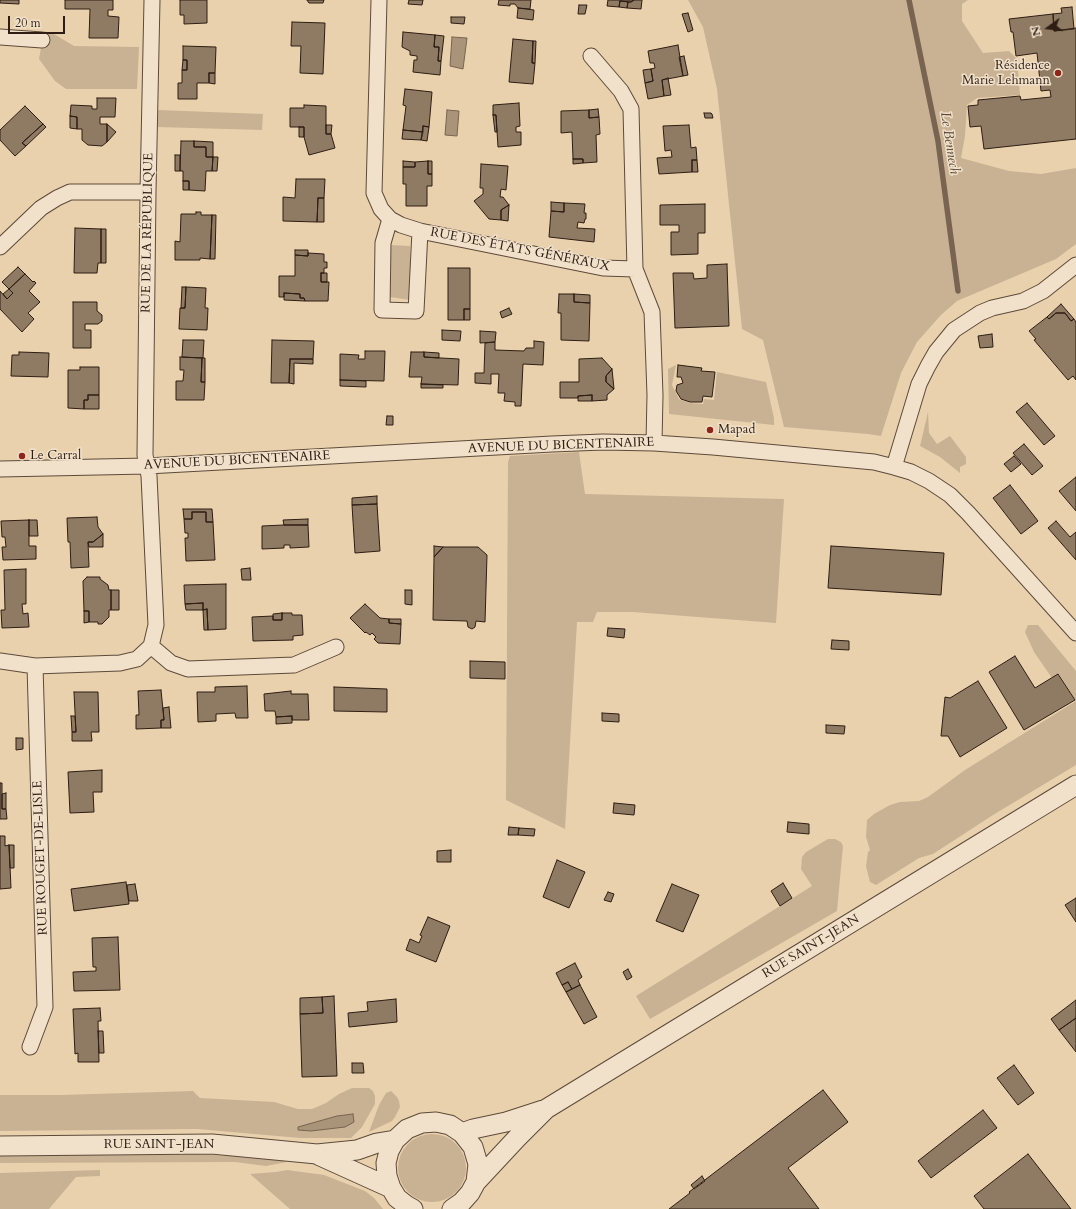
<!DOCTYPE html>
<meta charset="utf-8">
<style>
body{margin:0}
#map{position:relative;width:1076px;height:1209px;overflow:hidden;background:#e9d1ad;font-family:Cardo,serif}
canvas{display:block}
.north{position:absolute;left:1028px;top:8px;width:40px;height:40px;-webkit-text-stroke:3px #f1e1ca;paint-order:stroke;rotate:255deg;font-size:11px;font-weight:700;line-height:16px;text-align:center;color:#2e1d13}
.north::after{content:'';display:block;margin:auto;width:14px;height:18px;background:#2e1d13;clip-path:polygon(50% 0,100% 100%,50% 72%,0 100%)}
.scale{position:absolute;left:8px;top:16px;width:57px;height:18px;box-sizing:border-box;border:2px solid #2e1d13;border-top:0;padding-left:5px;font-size:12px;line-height:14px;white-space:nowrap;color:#2e1d13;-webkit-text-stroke:3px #f1e1ca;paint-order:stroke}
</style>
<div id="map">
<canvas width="1076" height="1209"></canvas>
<div class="north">N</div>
<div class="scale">20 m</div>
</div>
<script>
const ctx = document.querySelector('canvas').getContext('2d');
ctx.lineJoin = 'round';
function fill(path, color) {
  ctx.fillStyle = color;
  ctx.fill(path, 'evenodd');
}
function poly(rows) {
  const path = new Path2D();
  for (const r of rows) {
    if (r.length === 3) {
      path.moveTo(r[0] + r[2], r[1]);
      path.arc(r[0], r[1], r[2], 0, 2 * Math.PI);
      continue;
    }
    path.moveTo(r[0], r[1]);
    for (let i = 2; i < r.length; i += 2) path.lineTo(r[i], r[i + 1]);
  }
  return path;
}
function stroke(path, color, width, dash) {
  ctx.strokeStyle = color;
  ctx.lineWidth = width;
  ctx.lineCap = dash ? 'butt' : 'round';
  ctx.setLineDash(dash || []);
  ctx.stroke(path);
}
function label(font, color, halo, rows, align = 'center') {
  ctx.font = font + ' Cardo,serif';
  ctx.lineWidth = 3;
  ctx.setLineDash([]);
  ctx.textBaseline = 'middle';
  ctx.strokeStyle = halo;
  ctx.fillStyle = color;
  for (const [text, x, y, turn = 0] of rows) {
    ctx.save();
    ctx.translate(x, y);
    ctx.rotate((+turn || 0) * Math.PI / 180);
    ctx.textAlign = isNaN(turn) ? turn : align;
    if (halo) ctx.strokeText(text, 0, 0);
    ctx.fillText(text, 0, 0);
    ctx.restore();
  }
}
fill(poly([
 [688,0,968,0,962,4,962,21,983,53,1009,51,1017,59,1020,95,977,98,967,105,965,136,961,158,1009,171,1041,174,1076,168,1076,244,1056,259,957,301,941,315,917,342,901,373,881,436,868,434,784,427,763,340,742,329,717,89,703,27],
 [44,31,54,34,74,46,139,47,137,89,66,89,55,81,39,59],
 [158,110,263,114,262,130,157,127],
 [391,245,410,246,410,300,390,297],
 [676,365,672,385,679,399,690,403,703,404,704,399,714,400,717,372,766,382,774,418,774,425,669,414,668,369],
 [928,412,929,433,937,444,950,436,966,457,966,464,960,467,960,473,940,457,920,446],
 [579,452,585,494,784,499,776,623,633,612,597,612,593,622,577,622,565,829,506,800,508,462,510,456],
 [1028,625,1038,625,1076,671,1076,701,1059,674,1052,678,1034,652,1025,632],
 [1076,701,1076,765,993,815,933,854,919,858,876,885,870,882,866,866,868,852,870,850,866,837,867,820,874,814,890,805,900,802,919,801,928,797,965,770],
 [828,839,835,839,841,842,843,846,837,911,650,1019,636,996,812,886,801,869,802,857,806,852],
 [352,1088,369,1088,373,1091,375,1096,375,1104,362,1127,351,1138,300,1138,197,1129,0,1131,0,1095,60,1095,193,1091,200,1098,274,1102,298,1109,312,1109,326,1103,339,1094],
 [391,1091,397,1097,399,1101,400,1107,395,1117,392,1121,369,1132,379,1105,386,1093],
 [432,1168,34],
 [109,1154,214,1155,279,1159,287,1162,266,1166,235,1162,0,1163,0,1156],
 [100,1170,100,1176,76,1177,49,1209,0,1209,0,1173],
 [287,1170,324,1175,365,1191,374,1198,383,1209,290,1209,250,1174,276,1172]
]), '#c9b293');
const water = poly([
 [452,37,467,38,463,69,450,66,452,37],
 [447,110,459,111,457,136,445,135,447,110],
 [353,1114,354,1122,345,1127,311,1131,298,1130,298,1127,337,1116,353,1114]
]);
fill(water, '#a99479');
stroke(water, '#786450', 1);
stroke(poly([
 [909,0,938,141,958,291]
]), '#786450', 5.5);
const building = poly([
 [0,0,19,0,19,4,0,3,0,0],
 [65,0,113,0,113,10,108,10,108,16,119,17,118,38,89,38,90,9,65,9,65,0],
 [180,0,207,0,207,23,184,24,184,15,180,15,180,0],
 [307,0,324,0,323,3,309,3,307,0],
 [409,0,423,0,422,5,408,4,409,0],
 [499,0,531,0,530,9,518,8,515,4,510,4,510,6,498,5,499,0],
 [608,0,634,0,631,2,620,1,619,7,607,6,608,0],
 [634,0,642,0,641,9,627,8,628,2,631,2,634,0],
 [620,1,628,2,627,8,619,7,620,1],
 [579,5,587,5,585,14,578,14,579,5],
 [1072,7,1074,29,1054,31,1053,14,1062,13,1061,8,1072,7],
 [518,8,534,10,533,20,517,18,518,8],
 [688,13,693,30,688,32,682,14,688,13],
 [1053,14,1054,31,1076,28,1076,139,984,149,981,126,970,127,968,106,978,105,978,100,1020,96,1021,100,1051,97,1050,90,1041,91,1037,53,1016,56,1013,32,1011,32,1009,19,1053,14],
 [451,17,465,17,464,24,451,23,451,17],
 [292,22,325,23,323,74,300,73,301,46,291,46,292,22],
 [403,32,435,35,434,47,439,47,438,61,441,61,440,75,413,72,414,60,417,60,417,56,410,55,410,51,402,47,403,32],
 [435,35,444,36,441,61,438,61,439,47,434,47,435,35],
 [513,39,533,41,532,63,535,63,533,84,509,82,513,39],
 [533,41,536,41,535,63,532,63,533,41],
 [678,45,683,76,662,80,664,96,648,99,645,83,653,81,651,69,655,68,654,63,650,63,648,51,678,45],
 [183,46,216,47,215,73,209,73,209,83,197,83,197,99,178,99,178,83,182,83,182,70,187,70,187,60,183,60,183,46],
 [684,56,688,75,683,76,679,57,684,56],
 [183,60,187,60,187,70,182,70,183,60],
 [651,69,653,81,645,83,643,70,651,69],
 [209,73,215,73,215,84,209,83,209,73],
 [668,78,671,95,664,96,662,80,668,78],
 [405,89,432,92,429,127,423,126,423,132,403,130,406,106,403,105,405,89],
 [97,98,116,98,115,117,100,117,100,124,107,124,107,142,102,146,88,145,82,140,82,129,77,129,77,117,70,116,71,105,92,106,92,109,97,109,97,98],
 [519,103,520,126,516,127,516,132,521,132,521,145,498,147,496,115,493,115,493,105,519,103],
 [304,105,326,106,326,134,331,134,335,148,309,155,304,137,304,127,290,127,290,108,304,108,304,105],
 [25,106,43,124,22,143,26,146,15,156,0,140,0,130,25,106],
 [598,109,599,117,589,118,589,110,598,109],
 [589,110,589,118,599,117,600,134,596,135,597,162,583,163,583,159,573,159,572,132,561,133,561,111,589,110],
 [704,113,711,113,712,114,713,118,705,118,704,113],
 [493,115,496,115,497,132,495,132,493,115],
 [70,116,77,117,77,129,70,128,70,116],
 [43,124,46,127,26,146,22,143,43,124],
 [107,124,116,132,107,142,107,124],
 [326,125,332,125,331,134,326,134,326,125],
 [689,125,691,148,696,147,697,160,692,160,692,172,659,174,657,158,672,157,671,150,665,151,663,126,689,125],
 [423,126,429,127,427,141,421,140,423,126],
 [299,127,304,127,304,137,299,137,299,127],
 [403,130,423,132,421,140,402,139,403,130],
 [181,141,194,141,194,147,206,147,206,157,213,157,212,171,206,171,205,191,189,190,189,181,183,181,183,171,180,171,181,141],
 [194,141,213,142,213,157,206,157,206,147,194,147,194,141],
 [175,155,180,155,180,171,175,171,175,155],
 [213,157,218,157,217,171,212,171,213,157],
 [573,159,583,159,583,163,573,164,573,159],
 [692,160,697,160,698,172,692,172,692,160],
 [403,161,415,162,415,167,403,167,403,161],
 [428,161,432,161,432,174,428,174,428,161],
 [428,161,428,174,432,174,432,186,427,186,427,206,406,206,406,184,403,184,403,167,415,167,415,162,428,161],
 [481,164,508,166,506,190,501,189,500,197,503,197,509,205,501,210,501,220,489,219,474,201,483,194,483,188,480,188,481,164],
 [296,179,325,179,324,198,318,198,317,222,283,221,283,197,295,198,296,179],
 [183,181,189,181,189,190,183,190,183,181],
 [318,198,324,198,324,222,317,222,318,198],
 [551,202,564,203,564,212,551,211,551,202],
 [564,203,585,204,584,213,586,213,586,219,585,219,584,223,578,222,577,228,595,229,594,242,549,237,551,211,564,212,564,203],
 [705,204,705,233,698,233,698,254,671,255,671,232,679,232,679,225,660,225,660,205,705,204],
 [509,205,508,221,501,220,501,210,509,205],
 [196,212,201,212,201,215,212,215,210,259,200,258,200,260,175,260,175,241,180,242,181,214,196,214,196,212],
 [212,215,216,215,215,259,210,259,212,215],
 [75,228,101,229,101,263,98,263,97,273,74,273,75,228],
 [101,229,106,229,106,263,101,263,101,229],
 [295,250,308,250,308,256,295,255,295,250],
 [308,253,324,254,324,262,327,262,327,268,324,268,324,273,321,273,321,282,329,282,328,301,305,301,304,298,300,298,300,294,284,293,284,297,279,297,279,276,295,276,295,255,308,256,308,253],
 [727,264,729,326,675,328,673,273,693,273,694,279,707,278,707,265,727,264],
 [18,267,25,274,9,289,2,282,18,267],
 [448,268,470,268,470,309,464,309,464,320,448,320,448,268],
 [321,273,327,273,327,282,321,282,321,273],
 [25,274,33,282,34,281,36,283,29,291,40,302,28,313,34,319,22,332,0,309,0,291,7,299,13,293,9,289,25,274],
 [182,287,186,287,185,308,181,308,182,287],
 [186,287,206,288,205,308,208,308,207,330,179,329,180,308,185,308,186,287],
 [9,289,13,293,7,299,3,294,9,289],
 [284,293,300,294,300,298,304,298,305,301,284,300,284,293],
 [559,294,574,294,574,302,590,303,589,341,561,340,561,313,558,313,559,294],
 [574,294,590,295,590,303,574,302,574,294],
 [73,302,97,302,97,311,102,315,102,321,98,324,85,324,85,330,91,330,91,348,73,348,73,302],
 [1061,304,1074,319,1071,321,1065,313,1056,313,1049,319,1047,317,1061,304],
 [509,308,512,314,502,318,500,312,509,308],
 [464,309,470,309,470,320,464,320,464,309],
 [1056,313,1065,313,1071,321,1074,319,1076,322,1076,380,1073,376,1068,380,1034,340,1036,339,1029,331,1047,317,1049,319,1056,313],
 [442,330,461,331,460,341,442,340,442,330],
 [480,331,496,332,495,342,480,343,480,331],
 [992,334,993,347,980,348,978,336,992,334],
 [183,340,204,340,203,358,182,357,183,340],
 [272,340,314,341,313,359,290,359,289,383,271,383,272,340],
 [534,341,544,342,543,365,523,364,521,406,515,406,515,402,504,401,505,393,498,393,499,374,491,374,491,384,475,383,475,373,484,373,485,343,495,342,495,350,524,351,526,348,534,348,534,341],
 [365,351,385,351,384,381,340,380,340,354,359,355,358,359,365,359,365,351],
 [19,352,49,353,48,377,11,376,12,355,19,355,19,352],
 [411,352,424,352,424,357,459,359,458,385,421,384,422,377,409,377,411,352],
 [424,352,439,353,439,358,424,357,424,352],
 [180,357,202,358,201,382,205,382,204,400,176,400,176,381,183,381,184,370,180,370,180,357],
 [202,358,205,358,205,382,201,382,202,358],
 [602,358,612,369,606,376,606,382,614,389,607,395,607,400,592,401,592,395,578,396,578,398,560,398,560,382,579,382,579,359,602,358],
 [290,359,313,359,313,364,294,363,294,384,289,383,290,359],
 [678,365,702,368,701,371,715,372,712,397,703,396,702,402,690,402,681,399,676,391,677,385,683,383,681,377,677,377,678,365],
 [80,367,99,367,99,395,88,395,88,400,84,400,84,409,68,408,68,370,80,370,80,367],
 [612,369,614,389,606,382,606,376,612,369],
 [340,380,366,381,366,387,340,386,340,380],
 [421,384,443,385,443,388,421,388,421,384],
 [88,395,99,395,99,409,84,409,84,400,88,400,88,395],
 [592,395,592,401,578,401,578,396,592,395],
 [1027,403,1055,436,1044,445,1016,412,1027,403],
 [387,416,393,416,393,425,386,425,387,416],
 [1024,444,1043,466,1032,475,1013,453,1024,444],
 [1014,456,1021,464,1011,472,1004,464,1014,456],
 [1076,477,1076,511,1059,491,1076,477],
 [1010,485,1038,521,1021,534,993,498,1010,485],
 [377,496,377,504,352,505,352,498,377,496],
 [377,504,380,551,355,553,352,505,377,504],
 [183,509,212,509,213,522,206,522,206,512,192,512,192,519,184,519,183,509],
 [192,512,206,512,206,522,213,522,215,560,186,561,185,538,188,538,188,533,185,533,184,519,192,519,192,512],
 [97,517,98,527,103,534,93,542,88,542,89,567,71,568,70,542,68,542,67,518,97,517],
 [308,519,308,525,284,525,283,520,308,519],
 [29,520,29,546,36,546,36,559,3,560,2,547,6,547,5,537,2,537,1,521,29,520],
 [29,520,37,520,38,536,29,536,29,520],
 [1056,521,1070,537,1076,532,1076,560,1048,528,1056,521],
 [284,525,308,525,309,547,290,548,290,545,284,545,284,548,262,549,262,526,284,525],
 [103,534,103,547,89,547,88,542,93,542,103,534],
 [434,546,443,547,434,557,434,546],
 [831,546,944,553,941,595,828,588,831,546],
 [443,547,478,547,487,555,485,622,476,621,475,627,472,629,468,627,467,621,433,620,434,557,443,547],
 [250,568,251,580,242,580,241,569,250,568],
 [26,569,26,604,22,604,23,614,28,613,29,627,2,628,1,610,5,610,4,570,26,569],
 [87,577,100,577,100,579,108,585,109,590,111,590,111,610,109,610,109,617,102,624,98,624,98,622,89,622,89,611,84,611,83,581,87,577],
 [226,584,226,629,208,630,207,609,203,610,203,603,185,604,184,585,226,584],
 [111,590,119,590,119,610,111,610,111,590],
 [405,590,412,590,412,605,405,604,405,590],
 [203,603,203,610,186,610,185,604,203,603],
 [365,604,380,618,389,619,389,623,401,624,400,644,378,643,374,639,376,637,372,633,370,635,366,632,365,633,350,618,365,604],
 [207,609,208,630,204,630,203,610,207,609],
 [84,611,89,611,89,622,84,623,84,611],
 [282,613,292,613,292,615,302,615,303,635,293,636,293,640,253,641,252,617,273,616,273,620,282,620,282,613],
 [282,613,282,620,273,620,273,614,282,613],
 [389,619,401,619,401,624,389,623,389,619],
 [608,628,625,629,624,638,607,636,608,628],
 [832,640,849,641,849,650,831,649,832,640],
 [1015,656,1035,688,1058,674,1075,700,1024,730,989,672,1015,656],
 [470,661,505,662,505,679,470,678,470,661],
 [978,681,1007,728,960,757,948,736,941,736,945,697,950,698,978,681],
 [247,686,248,718,236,718,235,713,216,714,216,721,198,722,197,692,215,692,215,687,247,686],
 [334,687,387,689,387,712,334,711,334,687],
 [161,690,164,720,161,720,161,728,136,729,136,715,139,715,138,691,161,690],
 [291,691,291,694,308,694,309,720,292,720,292,716,276,717,275,711,265,711,264,694,291,691],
 [74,692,98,692,99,732,91,732,92,741,72,741,72,732,76,732,74,692],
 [169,707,171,728,161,728,161,720,164,720,163,708,169,707],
 [602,713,619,714,619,722,602,721,602,713],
 [71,716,75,716,76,732,72,732,71,716],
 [292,716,292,723,276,724,276,717,292,716],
 [826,725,845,726,844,734,826,733,826,725],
 [16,738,23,738,23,749,16,750,16,738],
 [102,770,102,792,93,792,94,812,70,813,68,772,102,770],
 [0,783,2,783,2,809,6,809,7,819,0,819,0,783],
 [6,793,6,809,2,809,2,794,6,793],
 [614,803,635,805,634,815,613,813,614,803],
 [788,822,809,824,809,834,787,832,788,822],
 [509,827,519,828,518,835,508,835,509,827],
 [519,828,535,829,534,836,518,835,519,828],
 [0,836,5,836,5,846,9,845,11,888,0,889,0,836],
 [9,845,14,845,14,868,10,868,9,845],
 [451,850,451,862,437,862,437,851,451,850],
 [557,860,585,872,569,908,543,897,557,860],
 [126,882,129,904,74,911,71,889,126,882],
 [783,883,792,898,780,906,771,891,783,883],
 [135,884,138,901,129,901,127,885,135,884],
 [672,884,699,895,683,932,656,921,672,884],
 [608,892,614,894,611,902,604,900,608,892],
 [1076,898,1076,922,1065,905,1076,898],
 [428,917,450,926,436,962,406,950,410,939,419,943,422,936,420,935,428,917],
 [118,937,120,990,74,991,73,972,96,971,96,967,93,967,92,938,118,937],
 [575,963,582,977,578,980,580,985,572,989,568,982,562,985,556,973,575,963],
 [628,969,632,977,627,980,623,972,628,969],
 [568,982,572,989,566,992,562,985,568,982],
 [580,985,597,1017,584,1024,566,992,580,985],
 [334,996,337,1076,302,1077,300,1014,323,1013,322,997,334,996],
 [322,997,323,1013,300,1014,300,998,322,997],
 [396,999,397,1022,349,1027,348,1013,368,1011,367,1002,396,999],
 [1076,1000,1076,1018,1059,1030,1051,1019,1076,1000],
 [100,1008,101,1021,98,1021,99,1062,78,1062,78,1053,75,1054,73,1009,100,1008],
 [1076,1018,1076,1052,1059,1030,1076,1018],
 [98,1031,103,1031,104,1053,99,1053,98,1031],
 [352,1063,363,1063,364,1073,352,1073,352,1063],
 [1014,1065,1034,1093,1018,1105,997,1078,1014,1065],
 [823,1090,848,1122,788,1168,819,1209,669,1209,690,1193,689,1192,823,1090],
 [983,1110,997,1128,931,1178,918,1161,983,1110],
 [1028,1154,1071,1209,984,1209,974,1196,1028,1154],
 [702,1176,705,1181,694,1189,691,1185,702,1176]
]);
fill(building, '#8f7b63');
stroke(building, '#2e1d13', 1);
const minor = poly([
 [379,0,374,193,381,209,390,219,401,225,420,231,603,268,635,269,652,312,655,395,654,443],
 [0,37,42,40],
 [591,56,621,91,631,109,635,269],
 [390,219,383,243,382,310,416,311,420,231],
 [0,247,41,208,57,198,70,192,148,192],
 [894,467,919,384,928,366,936,352,954,330,980,313,992,308,1023,301,1043,291,1076,265],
 [0,469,147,466,552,444,603,442,654,443,713,447,874,462,894,467,911,472,929,481,950,495,968,513,1076,633],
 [151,646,171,663,188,669,294,665,336,647],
 [0,661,35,666,120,663,137,659,151,646,156,625,149,476,145,455,148,192,152,0],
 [30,1047,45,1007,35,666]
]);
const tertiary = poly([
 [462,1133,473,1129,506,1122,543,1110],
 [0,1146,212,1144,317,1154,357,1150,377,1143,395,1140],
 [318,1155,391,1188],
 [476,1182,517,1138,546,1109,1076,785],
 [413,1209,406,1205,397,1198,391,1188,387,1176,386,1163,389,1151,395,1140,407,1129,422,1123,436,1122,450,1125,462,1133,473,1147,478,1164,476,1182,470,1193,462,1202,452,1209]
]);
stroke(minor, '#5d4a3a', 17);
stroke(tertiary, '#5d4a3a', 21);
stroke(minor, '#f1e1ca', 15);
stroke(tertiary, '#f1e1ca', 19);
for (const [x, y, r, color] of [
 [1058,73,4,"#8f2418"],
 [710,430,4,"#8f2418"],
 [22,456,4,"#8f2418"]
]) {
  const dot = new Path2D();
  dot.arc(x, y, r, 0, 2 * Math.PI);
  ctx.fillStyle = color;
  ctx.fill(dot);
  stroke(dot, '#f1e1ca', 1.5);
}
label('13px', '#2e1d13', '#f1e1ca', [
 ["Résidence",1050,66,"right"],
 ["Marie Lehmann",1050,81,"right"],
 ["Mapad",718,430],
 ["Le Carral",30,456]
], 'left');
label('13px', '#2e1d13', '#f1e1ca', [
 ["RUE DE LA RÉPUBLIQUE",148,233,-89],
 ["RUE DES ÉTATS GÉNÉRAUX",520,250,11],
 ["AVENUE DU BICENTENAIRE",561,446,-2],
 ["AVENUE DU BICENTENAIRE",237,461,-3],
 ["RUE ROUGET-DE-LISLE",41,858,-92],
 ["RUE SAINT-JEAN",811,947,-31],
 ["RUE SAINT-JEAN",159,1145]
]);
label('italic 14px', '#594737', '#f1e1ca', [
 ["Le Bennech",949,143,81]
]);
</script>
